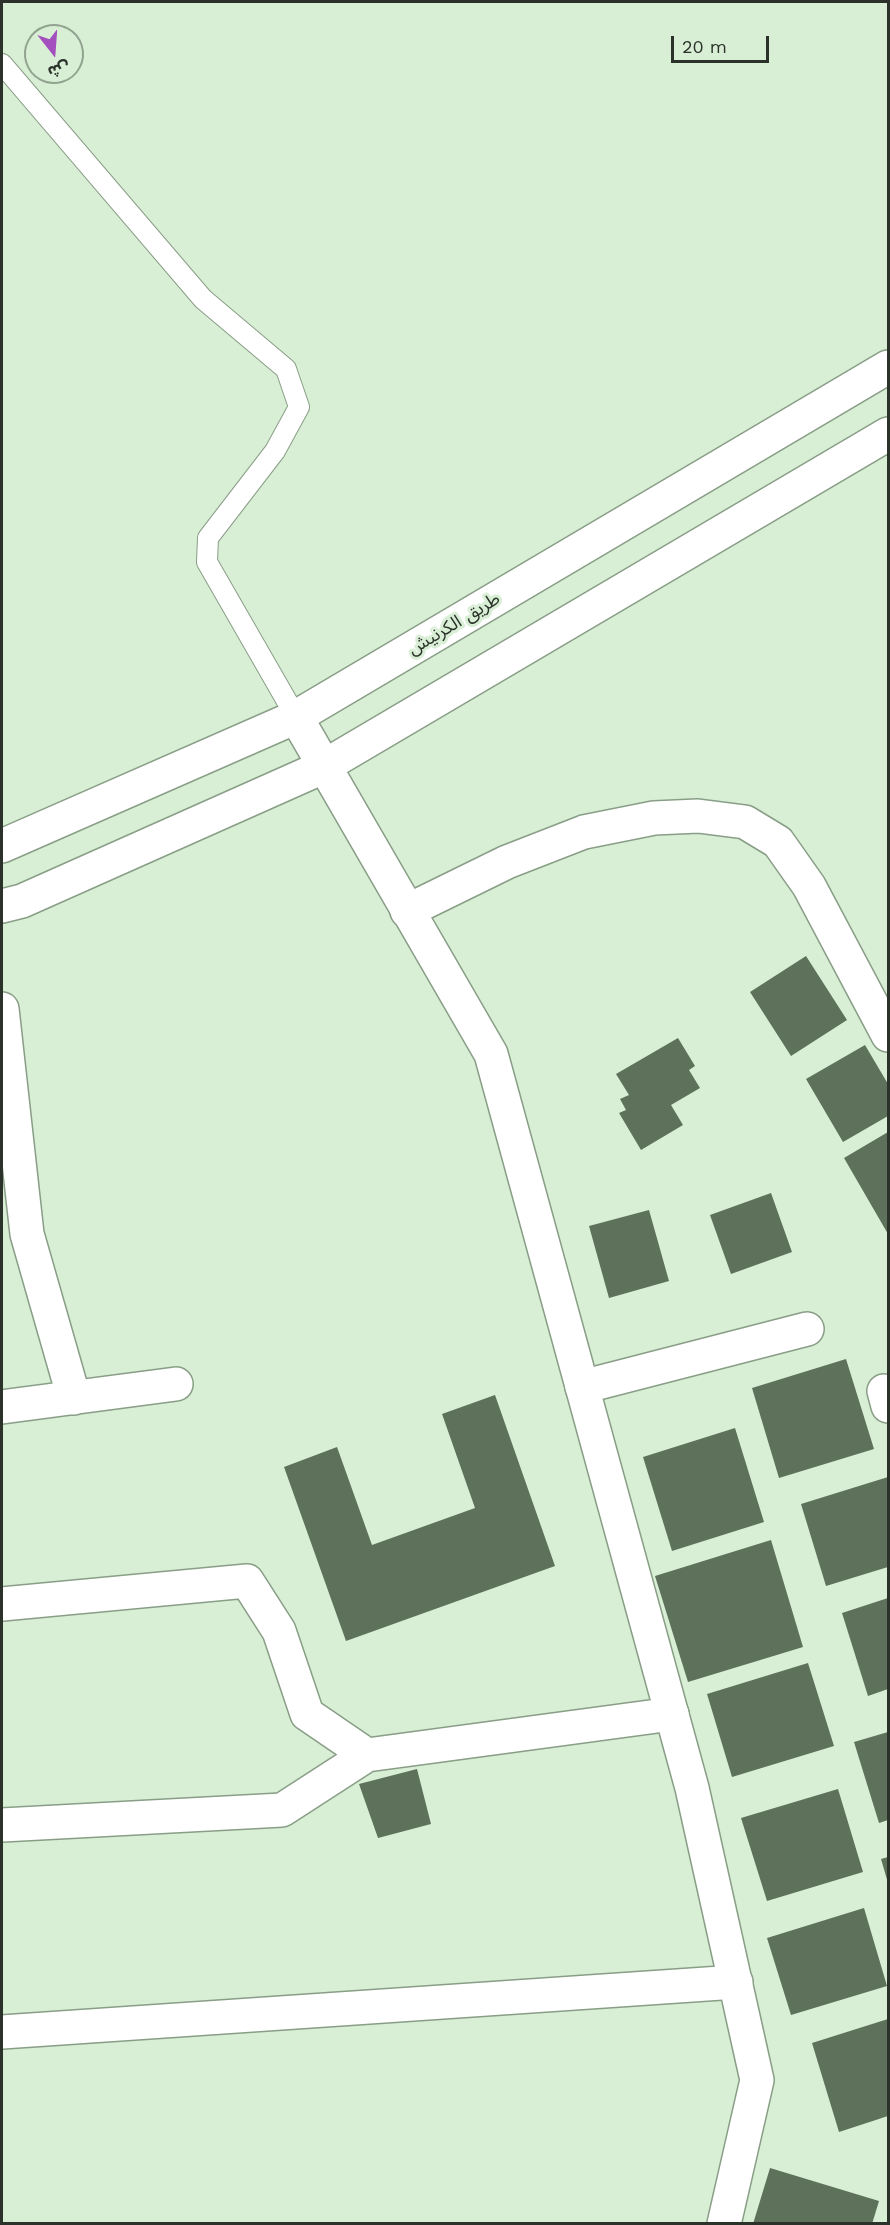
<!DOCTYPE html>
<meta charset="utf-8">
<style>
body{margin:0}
#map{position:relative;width:890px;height:2225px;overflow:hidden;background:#d8eed5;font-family:"Work Sans","Noto Sans Arabic",sans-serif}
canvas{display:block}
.frame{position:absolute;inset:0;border:3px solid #2a3229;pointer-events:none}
.north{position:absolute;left:24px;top:24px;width:60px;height:60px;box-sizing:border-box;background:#d8eed5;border:2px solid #92a390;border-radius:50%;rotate:163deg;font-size:16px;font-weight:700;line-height:24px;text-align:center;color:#2a3229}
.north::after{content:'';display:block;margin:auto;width:21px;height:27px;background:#a34fbe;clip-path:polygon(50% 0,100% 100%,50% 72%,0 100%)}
.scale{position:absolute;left:671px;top:36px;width:98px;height:27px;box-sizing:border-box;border:3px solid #2a3229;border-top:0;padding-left:8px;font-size:18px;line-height:21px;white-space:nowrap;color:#2a3229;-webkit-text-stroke:4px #d8eed5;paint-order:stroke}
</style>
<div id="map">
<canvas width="890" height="2225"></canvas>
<div class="frame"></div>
<div class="north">ش</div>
<div class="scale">20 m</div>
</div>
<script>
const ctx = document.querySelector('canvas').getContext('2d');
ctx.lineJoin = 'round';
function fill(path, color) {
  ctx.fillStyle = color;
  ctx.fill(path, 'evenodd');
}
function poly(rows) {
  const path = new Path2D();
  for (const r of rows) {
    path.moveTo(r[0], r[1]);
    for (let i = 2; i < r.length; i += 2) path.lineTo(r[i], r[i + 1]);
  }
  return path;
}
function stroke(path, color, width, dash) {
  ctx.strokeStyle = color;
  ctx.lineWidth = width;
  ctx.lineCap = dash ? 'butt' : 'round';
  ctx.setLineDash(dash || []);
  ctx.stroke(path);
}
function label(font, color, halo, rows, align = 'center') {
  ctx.font = font + ' "Work Sans","Noto Sans Arabic",sans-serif';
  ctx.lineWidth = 6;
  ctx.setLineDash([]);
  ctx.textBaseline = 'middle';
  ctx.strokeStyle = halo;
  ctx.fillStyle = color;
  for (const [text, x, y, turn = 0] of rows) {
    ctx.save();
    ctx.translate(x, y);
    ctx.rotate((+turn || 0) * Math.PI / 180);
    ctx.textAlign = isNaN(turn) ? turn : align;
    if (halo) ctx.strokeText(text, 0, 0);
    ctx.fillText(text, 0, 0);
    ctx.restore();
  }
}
fill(poly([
 [806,956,847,1020,791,1056,750,992],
 [678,1038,695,1066,689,1070,700,1088,671,1105,683,1125,641,1150,619,1113,626,1110,620,1099,629,1095,616,1074],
 [865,1045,888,1084,888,1116,843,1142,806,1079],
 [888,1132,888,1234,844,1158],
 [771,1193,792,1252,731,1274,710,1215],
 [649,1210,669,1281,609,1298,589,1226],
 [846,1359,874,1449,779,1478,752,1388],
 [495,1395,555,1566,346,1641,284,1467,337,1447,372,1545,475,1508,442,1414],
 [735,1428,764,1522,672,1551,643,1457],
 [888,1477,888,1567,826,1586,801,1504],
 [771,1540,803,1647,688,1682,655,1576],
 [888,1598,888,1689,868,1696,842,1613],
 [808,1663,834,1746,732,1777,707,1694],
 [888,1732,888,1820,879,1823,854,1742],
 [417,1769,431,1824,378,1838,359,1784],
 [838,1789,863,1872,767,1901,741,1818],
 [888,1857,888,1883,881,1859],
 [864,1908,887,1986,791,2015,767,1938],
 [888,2019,888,2116,839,2132,812,2043],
 [770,2168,879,2201,872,2224,753,2224]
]), '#5d715b');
const service = poly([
 [2,64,203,299,286,369,299,407,275,451,208,538,207,562,296,717]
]);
const minor = poly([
 [407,911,507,862,584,832,654,818,698,816,745,822,778,842,809,886,888,1035],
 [2,1009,27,1234,74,1398],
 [582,1387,807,1329],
 [884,1391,888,1406],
 [2,1407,176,1384],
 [2,1604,247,1581,279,1631,307,1714,367,1755],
 [2,1825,282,1810,367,1755,672,1714],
 [2,2032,736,1982]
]);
const tertiary = poly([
 [296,717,491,1054,692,1788,757,2080,724,2224]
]);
const primary = poly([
 [2,846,296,717,888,367],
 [2,906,22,901,323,767,888,434]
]);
stroke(service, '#899e86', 22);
stroke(minor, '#899e86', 36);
stroke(tertiary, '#899e86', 36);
stroke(primary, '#899e86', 36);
stroke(service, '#fff', 20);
stroke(minor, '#fff', 33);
stroke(tertiary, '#fff', 33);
stroke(primary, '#fff', 33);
label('18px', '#2a3229', '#d8eed5', [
 ["طريق الكرنيش",454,624,-31]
]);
</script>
